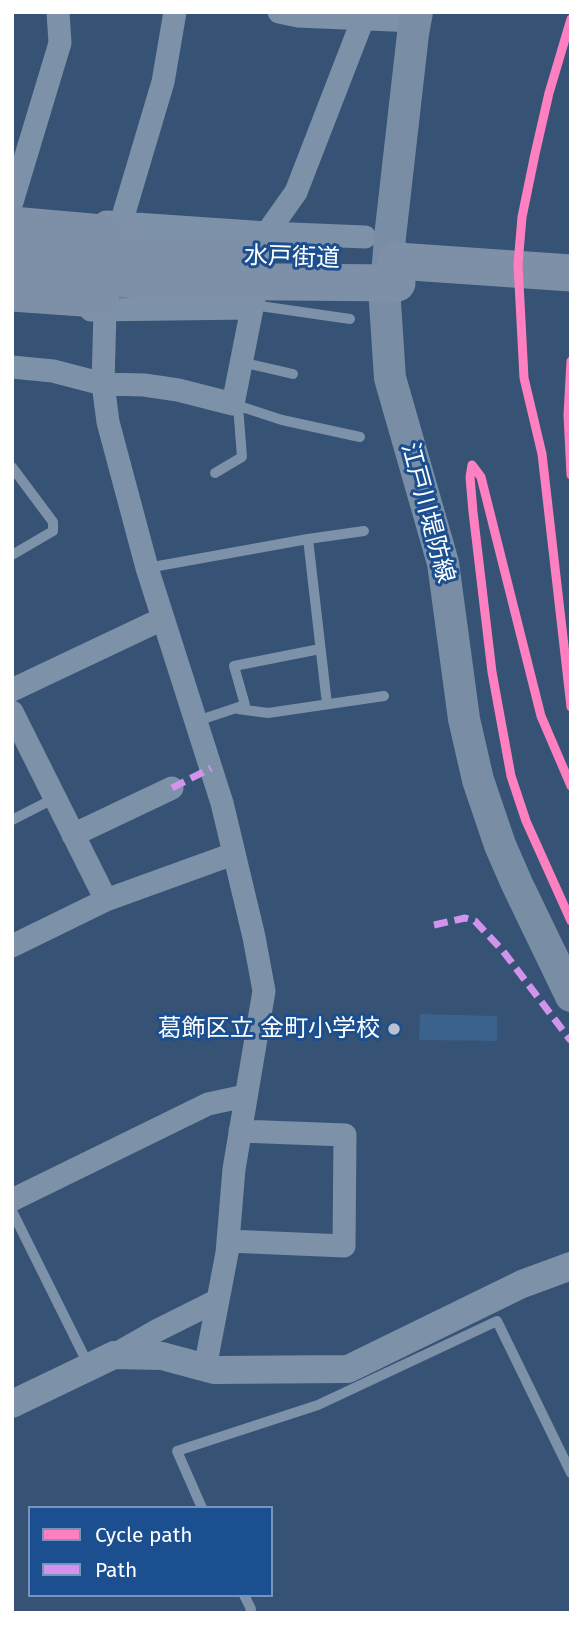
<!DOCTYPE html>
<meta charset="utf-8">
<style>
body{margin:0}
#map{position:relative;width:583px;height:1625px;overflow:hidden;background:#365274;font-family:"Fira Sans",sans-serif}
canvas{display:block}
.frame{position:absolute;inset:0;border:14px solid #fff;pointer-events:none}
.legend{position:absolute;left:28px;top:1506px;width:245px;height:91px;box-sizing:border-box;background:#1b4f8f;border:2px solid #7695bc;margin:0;padding:9px 12px;list-style:none;font-size:21px;color:#fff}
.legend li{display:flex;align-items:center;gap:14px;height:35px}
.legend b{width:35px;border:2px solid #7695bc}
</style>
<div id="map">
<canvas width="583" height="1625"></canvas>
<div class="frame"></div>
<ul class="legend">
<li><b style="height:9px;background:#ff80c0"></b>Cycle path</li>
<li><b style="height:9px;background:#d193ec"></b>Path</li>
</ul>
</div>
<script>
const ctx = document.querySelector('canvas').getContext('2d');
ctx.lineJoin = 'round';
function fill(path, color) {
  ctx.fillStyle = color;
  ctx.fill(path, 'evenodd');
}
function poly(rows) {
  const path = new Path2D();
  for (const r of rows) {
    path.moveTo(r[0], r[1]);
    for (let i = 2; i < r.length; i += 2) path.lineTo(r[i], r[i + 1]);
  }
  return path;
}
function stroke(path, color, width, dash) {
  ctx.strokeStyle = color;
  ctx.lineWidth = width;
  ctx.lineCap = dash ? 'butt' : 'round';
  ctx.setLineDash(dash || []);
  ctx.stroke(path);
}
function label(font, color, halo, rows, align = 'center') {
  ctx.font = font + ' "Fira Sans","Noto Sans JP",sans-serif';
  ctx.lineWidth = 6;
  ctx.setLineDash([]);
  ctx.textBaseline = 'middle';
  ctx.strokeStyle = halo;
  ctx.fillStyle = color;
  for (const [text, x, y, turn = 0] of rows) {
    ctx.save();
    ctx.translate(x, y);
    ctx.rotate((+turn || 0) * Math.PI / 180);
    ctx.textAlign = isNaN(turn) ? turn : align;
    if (halo) ctx.strokeText(text, 0, 0);
    ctx.fillText(text, 0, 0);
    ctx.restore();
  }
}
fill(poly([
 [420,1014,497,1016,497,1041,419,1040]
]), '#3b618d');
stroke(poly([
 [253,305,350,319],
 [241,362,293,374],
 [233,404,282,420,360,437],
 [12,467,53,522,53,531,12,555],
 [215,473,242,457,238,406],
 [308,539,364,531],
 [147,568,308,539,327,704],
 [238,709,268,713,384,696],
 [197,721,245,705,234,666,320,649],
 [12,820,55,798],
 [12,1211,89,1366],
 [202,1508,177,1451,318,1405,497,1321,571,1473],
 [244,1595,251,1609,250,1613]
]), '#7d92a8', 10);
stroke(poly([
 [175,12,163,82,121,223,105,310,103,384,108,422,147,568,222,803,254,937,264,991,234,1169,227,1253,205,1368],
 [279,12,298,16,415,21],
 [12,202,60,43,58,12],
 [106,222,267,233,365,237],
 [91,310,252,308],
 [12,367,53,371,103,384,144,385,178,390,233,404,267,233,296,192,363,19],
 [12,690,162,619],
 [12,712,106,900],
 [73,835,172,788],
 [12,946,106,900,233,854],
 [12,1200,208,1104,245,1096],
 [228,1241,344,1246,345,1135,240,1131],
 [114,1355,158,1330,218,1300]
]), '#7d92a8', 23);
stroke(poly([
 [12,1404,114,1355,162,1356,214,1370,348,1369,522,1284,571,1266]
]), '#7d92a8', 28);
stroke(poly([
 [417,12,413,34,390,237,385,303,390,378,443,563,464,719,478,780,500,845,517,884,571,996]
]), '#798da4', 32);
stroke(poly([
 [12,247,64,251],
 [397,261,571,273],
 [12,273,64,277]
]), '#7e90a7', 37);
stroke(poly([
 [12,225,102,233],
 [64,251,252,256],
 [64,277,173,281,397,283],
 [12,293,97,299]
]), '#7e90a7', 37);
stroke(poly([
 [172,788,211,768],
 [434,925,465,918,475,921,503,951,571,1041]
]), '#d193ec', 7, [14, 7]);
stroke(poly([
 [571,19,549,93,535,154,522,217,518,264,524,378,542,454,571,707],
 [571,361,568,415,571,475],
 [472,465,470,477,473,512,492,672,511,776,526,821,571,921],
 [472,465,481,477,541,716,571,786]
]), '#ff80c0', 9);
for (const [x, y, r, color] of [
 [394,1029,7,"#b9c2ce"]
]) {
  const dot = new Path2D();
  dot.arc(x, y, r, 0, 2 * Math.PI);
  ctx.fillStyle = color;
  ctx.fill(dot);
  stroke(dot, '#1b4f8f', 2.5);
}
label('24px', '#fff', '#1b4f8f', [
 ["水戸街道",292,258,2],
 ["江戸川堤防線",427,513,75]
]);
label('24px', '#fff', '#1b4f8f', [
 ["葛飾区立 金町小学校",380,1029]
], 'right');
</script>
